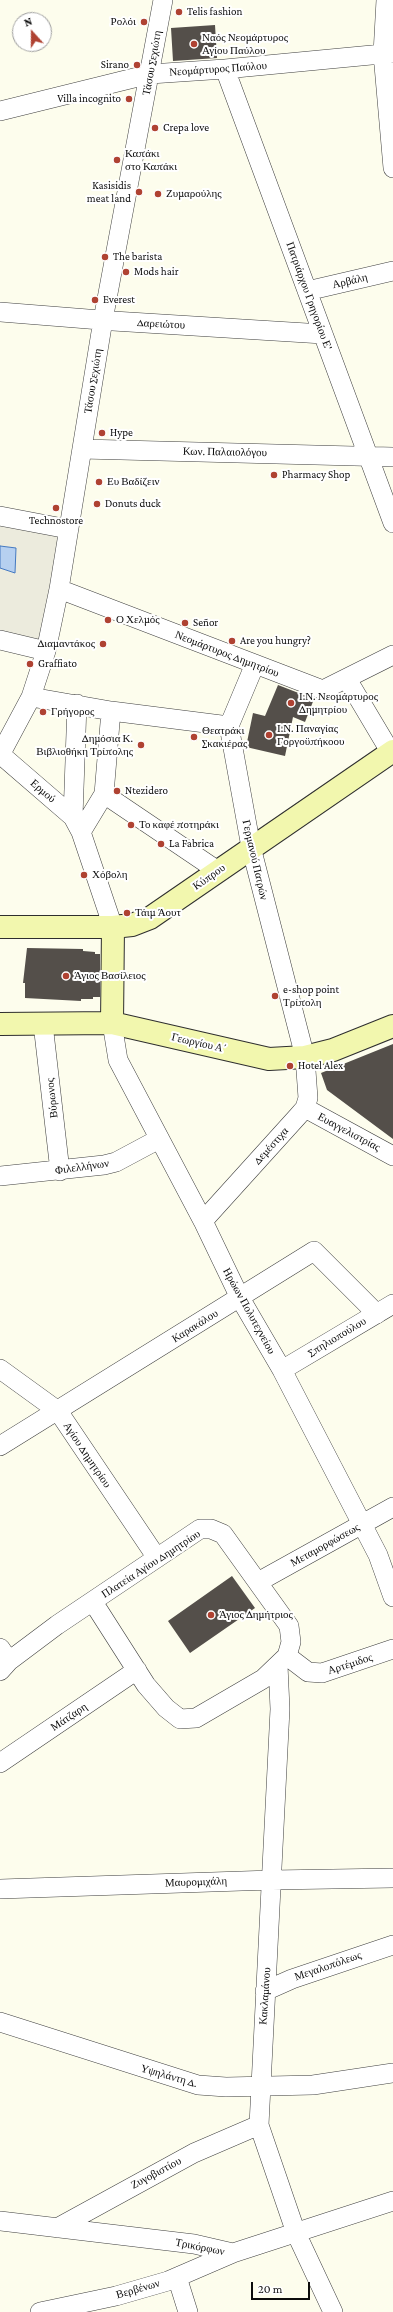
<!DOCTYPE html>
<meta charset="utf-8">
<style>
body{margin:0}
#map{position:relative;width:393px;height:2312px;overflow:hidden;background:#fdfded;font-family:"Crimson Pro",serif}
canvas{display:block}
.north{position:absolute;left:12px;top:12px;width:40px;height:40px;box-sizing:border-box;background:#fff;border:1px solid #9e9e9e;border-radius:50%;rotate:339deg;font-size:11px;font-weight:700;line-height:16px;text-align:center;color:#0c0c0c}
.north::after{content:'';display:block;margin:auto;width:14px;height:18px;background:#af4232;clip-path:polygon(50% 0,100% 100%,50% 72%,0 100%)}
.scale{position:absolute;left:251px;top:2282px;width:59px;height:18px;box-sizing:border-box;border:2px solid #0c0c0c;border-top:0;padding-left:5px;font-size:12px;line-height:14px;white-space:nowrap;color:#0c0c0c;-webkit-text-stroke:3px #fff;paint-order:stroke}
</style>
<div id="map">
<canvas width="393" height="2312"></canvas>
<div class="north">N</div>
<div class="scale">20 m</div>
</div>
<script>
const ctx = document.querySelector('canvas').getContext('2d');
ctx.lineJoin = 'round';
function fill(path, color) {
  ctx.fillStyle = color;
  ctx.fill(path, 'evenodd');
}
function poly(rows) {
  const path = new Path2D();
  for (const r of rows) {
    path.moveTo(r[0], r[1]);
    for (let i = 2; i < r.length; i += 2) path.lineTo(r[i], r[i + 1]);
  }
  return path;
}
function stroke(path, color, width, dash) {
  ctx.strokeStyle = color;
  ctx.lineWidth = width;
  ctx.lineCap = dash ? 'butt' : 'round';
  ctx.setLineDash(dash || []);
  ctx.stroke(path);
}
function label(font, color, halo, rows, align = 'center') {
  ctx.font = font + ' "Crimson Pro",serif';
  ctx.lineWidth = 4;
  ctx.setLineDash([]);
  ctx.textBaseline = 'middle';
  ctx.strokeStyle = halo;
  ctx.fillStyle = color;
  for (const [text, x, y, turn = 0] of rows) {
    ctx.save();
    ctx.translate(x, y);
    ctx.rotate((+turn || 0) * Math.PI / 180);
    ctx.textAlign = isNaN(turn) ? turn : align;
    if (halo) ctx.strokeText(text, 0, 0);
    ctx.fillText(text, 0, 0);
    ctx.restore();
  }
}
fill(poly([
 [0,516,68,529,46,651,0,640,0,568,14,572,16,548,0,546]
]), '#ecebdd');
const water = poly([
 [0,546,16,548,15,573,0,568,0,546]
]);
fill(water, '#b6d0f0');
stroke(water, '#4479c0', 1);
fill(poly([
 [215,25,217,58,173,61,171,28],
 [278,685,314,699,305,722,293,717,285,756,246,747,253,713,265,716],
 [27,948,83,949,83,951,95,952,95,954,100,954,100,997,93,997,93,999,81,999,81,1001,25,998,25,983,23,983],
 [393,1044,393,1139,327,1090,321,1073],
 [232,1576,255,1608,190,1653,168,1621]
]), '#544f4a');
const street = poly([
 [386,0,383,54,393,168],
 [225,69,393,523],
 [0,111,150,74,225,69,393,53],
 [307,291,393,271],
 [0,312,113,321,323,334],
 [82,449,393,457],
 [0,516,68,529],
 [59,589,323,690,393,655],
 [0,640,46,651],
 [347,679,391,753],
 [31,697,111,711,229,726],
 [111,711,104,794,81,832,113,927],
 [0,754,73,817,81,832],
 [0,755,31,697,46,651,59,589,103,320,163,0],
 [104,794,218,871],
 [73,817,77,704],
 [112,1023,118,1060,203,1221,240,1298,282,1370,378,1555,393,1597],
 [43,1024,60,1171],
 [305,1108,393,1156],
 [0,1176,104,1165,116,1162,159,1139],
 [203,1221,298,1116,305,1108,308,1098,305,1057,251,847,229,726,255,664],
 [0,1369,58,1411,157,1558],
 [282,1370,393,1304],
 [0,1446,314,1251,377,1314],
 [258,1582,393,1507],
 [0,1648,9,1661],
 [287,1656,308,1672,322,1673,393,1649],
 [278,1665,280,1709,259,2125,296,2233,333,2312],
 [0,1671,9,1661,57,1625,200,1529,211,1529,223,1534,289,1626,291,1642,287,1656,263,1679,196,1718,180,1719,166,1708,146,1685,93,1602],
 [0,1763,137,1670],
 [0,1889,272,1880,393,1878],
 [265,1991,292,1979,393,1945],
 [0,2022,198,2085,226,2087,313,2085,393,2073],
 [0,2221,194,2244,233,2253,393,2201],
 [57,2228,194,2153,259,2125],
 [177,2277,188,2312],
 [40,2312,116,2296,168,2281,233,2253]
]);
const secondary = poly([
 [0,927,113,927,132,925,150,918,393,751],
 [112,1023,113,927],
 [0,1024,112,1023,269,1059,305,1057,333,1050,393,1026]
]);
stroke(street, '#3f3f3f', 20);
stroke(secondary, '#2e2e2e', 24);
stroke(street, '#fff', 19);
stroke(secondary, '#f2f7ae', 22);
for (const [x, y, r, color] of [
 [179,12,4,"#af4232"],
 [144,22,4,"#af4232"],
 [194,44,4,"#af4232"],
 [137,65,4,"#af4232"],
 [129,99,4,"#af4232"],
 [155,128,4,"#af4232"],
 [117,160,4,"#af4232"],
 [139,192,4,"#af4232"],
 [158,194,4,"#af4232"],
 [105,257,4,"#af4232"],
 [126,272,4,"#af4232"],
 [95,300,4,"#af4232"],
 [102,433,4,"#af4232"],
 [274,475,4,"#af4232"],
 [99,482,4,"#af4232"],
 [97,504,4,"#af4232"],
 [56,508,4,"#af4232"],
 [108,620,4,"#af4232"],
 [185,623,4,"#af4232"],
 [232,641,4,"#af4232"],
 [103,644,4,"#af4232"],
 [30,664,4,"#af4232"],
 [291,703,4,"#af4232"],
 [43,712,4,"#af4232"],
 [269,735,4,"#af4232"],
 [194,737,4,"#af4232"],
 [141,745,4,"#af4232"],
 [117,791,4,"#af4232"],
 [131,825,4,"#af4232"],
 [161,844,4,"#af4232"],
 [84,875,4,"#af4232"],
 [127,913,4,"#af4232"],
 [66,976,4,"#af4232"],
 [275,996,4,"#af4232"],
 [290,1066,4,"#af4232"],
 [211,1615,4,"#af4232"]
]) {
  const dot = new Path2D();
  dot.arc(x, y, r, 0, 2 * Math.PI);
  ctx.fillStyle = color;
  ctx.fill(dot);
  stroke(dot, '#fff', 1.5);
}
label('11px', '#0c0c0c', '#fff', [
 ["Telis fashion",187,12],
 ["Ρολόι",136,22,"right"],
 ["Ναός Νεομάρτυρος",202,38],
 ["Αγίου Παύλου",202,51],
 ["Sirano",129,65,"right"],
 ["Villa incognito",121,99,"right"],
 ["Crepa love",163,128],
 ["Καπάκι",125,154],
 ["στο Καπάκι",125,167],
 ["Kasisidis",131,186,"right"],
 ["meat land",131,199,"right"],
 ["Ζυμαρούλης",166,194],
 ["The barista",113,257],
 ["Mods hair",134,272],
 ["Everest",103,300],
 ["Hype",110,433],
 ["Pharmacy Shop",282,475],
 ["Ευ Βαδίζειν",107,482],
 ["Donuts duck",105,504],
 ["Technostore",56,521,"center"],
 ["Ο Χελμός",116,620],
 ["Señor",193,623],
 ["Are you hungry?",240,641],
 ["Διαμαντάκος",95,644,"right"],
 ["Graffiato",38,664],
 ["Ι.Ν. Νεομάρτυρος",299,697],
 ["Δημητρίου",299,710],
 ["Γρήγορος",51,712],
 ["Ι.Ν. Παναγίας",277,729],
 ["Γοργοϋπήκοου",277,742],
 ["Θεατράκι",202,731],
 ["Σκακιέρας",202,744],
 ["Δημόσια Κ.",133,739,"right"],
 ["Βιβλιοθήκη Τρίπολης",133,752,"right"],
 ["Ntezidero",125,791],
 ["Το καφέ ποτηράκι",139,825],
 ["La Fabrica",169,844],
 ["Χόβολη",92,875],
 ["Τάιμ Άουτ",135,913],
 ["Άγιος Βασίλειος",74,976],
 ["e-shop point",283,990],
 ["Τρίπολη",283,1003],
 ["Hotel Alex",298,1066],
 ["Άγιος Δημήτριος",219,1615]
], 'left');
label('11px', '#0c0c0c', '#fff', [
 ["Τάσου Σεχιώτη",152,63,-80],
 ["Νεομάρτυρος Παύλου",218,69,-4],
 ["Αρβάλη",350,281,-13],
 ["Πατριάρχου Γρηγορίου Ε'",309,296,70],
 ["Δαρειώτου",161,324,3],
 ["Τάσου Σεχιώτη",93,381,-81],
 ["Κων. Παλαιολόγου",225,452,1],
 ["Νεομάρτυρος Δημητρίου",227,654,21],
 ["Ερμού",43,791,41],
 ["Γερμανού Πατρών",255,860,77],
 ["Κύπρου",209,877,-35],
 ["Γεωργίου Α΄",199,1043,13],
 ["Βύρωνος",52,1098,-96],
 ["Ευαγγελιστρίας",349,1132,28],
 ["Δεμέστιχα",271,1146,-48],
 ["Φιλελλήνων",82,1167,-8],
 ["Ηρώων Πολυτεχνείου",249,1311,61],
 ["Καρακάλου",195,1326,-32],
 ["Σπηλιοπούλου",337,1337,-31],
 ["Αγίου Δημητρίου",87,1455,56],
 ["Μεταμορφώσεως",325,1545,-29],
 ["Πλατεία Αγίου Δημητρίου",151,1564,-33],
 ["Αρτέμιδος",350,1664,-18],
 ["Μάτζαρη",69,1717,-34],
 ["Μαυρομιχάλη",196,1882,-2],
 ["Μεγαλοπόλεως",328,1966,-19],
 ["Κακλαμάνου",265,1996,-86],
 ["Υψηλάντη Δ.",169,2076,16],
 ["Ζυγοβιστίου",156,2173,-28],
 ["Τρικόρφων",200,2247,11],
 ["Βερβένων",138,2289,-16]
]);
</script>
